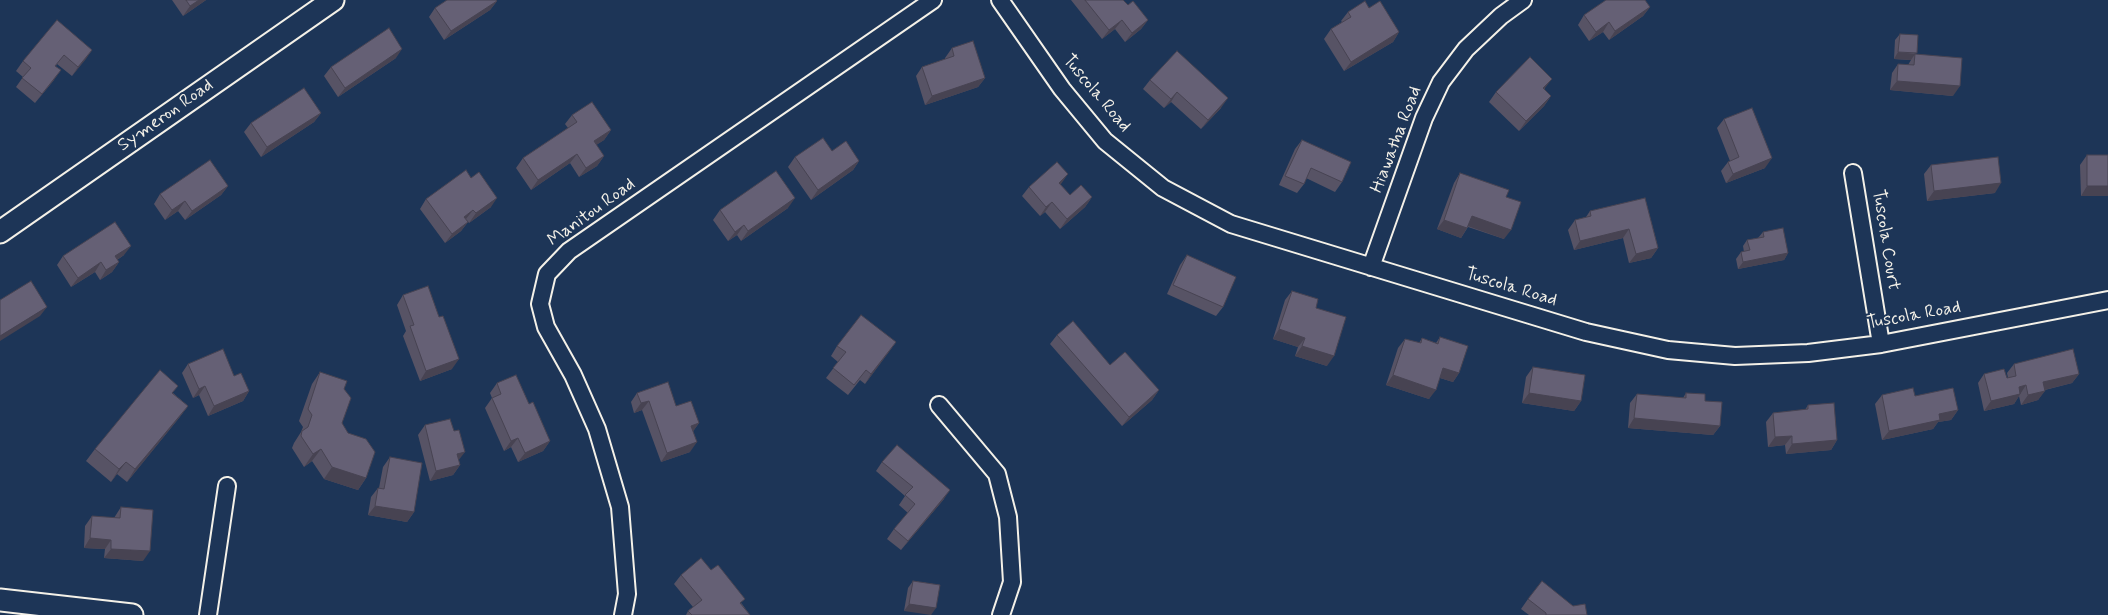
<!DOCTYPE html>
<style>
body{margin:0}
canvas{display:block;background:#1d3557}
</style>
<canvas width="2108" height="615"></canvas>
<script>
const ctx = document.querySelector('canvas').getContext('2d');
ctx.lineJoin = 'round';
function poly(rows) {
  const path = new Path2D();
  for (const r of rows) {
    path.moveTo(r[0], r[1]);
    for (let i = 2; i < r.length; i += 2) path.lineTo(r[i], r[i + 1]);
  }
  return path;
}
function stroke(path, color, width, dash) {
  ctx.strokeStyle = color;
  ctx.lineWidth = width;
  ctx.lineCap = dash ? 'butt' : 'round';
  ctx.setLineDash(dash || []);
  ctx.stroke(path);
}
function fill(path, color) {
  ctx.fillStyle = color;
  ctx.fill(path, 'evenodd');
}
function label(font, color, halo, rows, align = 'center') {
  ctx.font = font + ' Mynerve,sans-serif';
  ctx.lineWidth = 4;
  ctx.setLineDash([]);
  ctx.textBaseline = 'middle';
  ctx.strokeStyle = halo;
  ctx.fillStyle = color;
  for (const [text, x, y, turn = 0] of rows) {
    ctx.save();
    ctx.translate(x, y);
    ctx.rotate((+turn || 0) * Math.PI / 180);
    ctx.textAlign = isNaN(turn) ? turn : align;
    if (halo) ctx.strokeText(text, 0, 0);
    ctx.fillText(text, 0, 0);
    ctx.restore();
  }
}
const minor = poly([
 [1000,0,1062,89,1105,141,1163,188,1231,224,1586,332,1668,350,1735,356,1808,353,1881,344,2108,300],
 [1853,173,1881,344],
 [1371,267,1424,118,1441,82,1466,49,1501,16,1523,0],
 [939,405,997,474,1008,517,1012,582,1001,615],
 [208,615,227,486],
 [623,615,627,594,620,507,597,429,573,375,546,327,540,304,547,274,569,251,933,0]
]);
const tertiary = poly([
 [0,232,333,0],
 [0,600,132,615]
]);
stroke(minor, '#f4f1e8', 20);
stroke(tertiary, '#f4f1e8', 25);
stroke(minor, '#1d3557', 16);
stroke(tertiary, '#1d3557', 21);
fill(poly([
 [172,0,206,0,183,16],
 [1071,0,1123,0,1128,5,1148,20,1141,29,1125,42,1115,29,1102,39],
 [497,1,490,10,444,40,429,17,435,8],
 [1650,7,1643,16,1609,40,1603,32,1589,41,1578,25,1584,15],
 [1369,8,1399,32,1393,42,1344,71,1324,39,1331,29,1342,22,1341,21,1348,12],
 [1900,34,1916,54,1953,96,1890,90,1892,73,1898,64,1908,65,1911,60,1894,59,1895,40],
 [952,48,985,78,978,87,925,105,916,76,922,67,945,59,945,58],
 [92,50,72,76,57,64,56,66,54,80,35,103,16,87,23,77,16,71,23,61],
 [396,58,338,97,324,76,331,67],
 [1150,80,1221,108,1201,129,1171,102,1164,108,1143,89],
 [1545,88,1544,90,1551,96,1544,106,1519,131,1489,102,1496,92],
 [321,113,314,122,261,157,244,132,251,123],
 [572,115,611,130,604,140,596,145,604,156,597,166,579,177,570,163,531,190,516,168,523,158,568,128,565,124],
 [1724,119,1765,168,1726,183,1721,171,1728,162,1730,161,1717,128],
 [1302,140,1342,182,1335,192,1306,178,1304,184,1297,193,1279,185,1295,149],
 [832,151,859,161,853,170,811,200,788,167,795,157],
 [2087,155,2108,155,2108,196,2081,196,2080,165],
 [1931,165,1995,193,1927,201,1924,174],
 [1460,173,1506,197,1504,239,1468,227,1461,238,1437,229,1454,183],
 [1061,185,1070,195,1092,197,1085,207,1060,229,1045,212,1040,216,1022,196,1029,187],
 [228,186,221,195,185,220,178,211,165,220,154,204,160,194],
 [1645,198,1658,248,1651,258,1629,263,1623,238,1574,250,1568,230,1575,220,1586,217,1590,211],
 [426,199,491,207,469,223,466,219,468,222,461,231,445,243,420,209],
 [788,208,741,241,737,235,728,241,713,220,720,210],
 [1763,232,1788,253,1784,260,1738,269,1736,259,1741,252,1744,252,1743,246,1747,240,1758,238],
 [124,255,117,260,119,262,112,272,100,280,95,272,71,287,57,265,63,256],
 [1187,255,1223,307,1216,316,1167,294,1180,265],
 [1292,291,1316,308,1327,366,1295,356,1298,347,1273,339,1285,300],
 [403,295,439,317,452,369,420,381,403,336,406,331,397,305],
 [1057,335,1110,365,1159,390,1152,400,1122,426,1050,344],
 [1440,337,1459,373,1453,382,1440,378,1429,399,1386,385,1398,348,1405,339,1419,343,1422,338,1436,343],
 [896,342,865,384,860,380,848,395,826,378,838,362,831,356,837,346],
 [188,364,234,376,249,391,243,401,208,416,199,395,193,398,182,373],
 [2014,364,2079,374,2072,383,2045,390,2038,400,2021,405,2019,396,2014,404,1984,411,1978,383,1984,374,2008,378,2007,373],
 [1533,367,1581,401,1574,411,1522,403,1526,377],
 [320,372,344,389,342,423,366,478,358,490,324,479,312,461,304,467,292,448,294,443,301,432,303,427,299,421,312,384],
 [497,383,529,404,550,441,543,451,518,462,511,447,504,451,485,408,492,398,490,393],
 [173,393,188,406,179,418,127,482,117,474,111,482,86,461,95,449],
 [637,393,676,406,699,423,693,431,690,452,661,462,642,410,634,413,631,402],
 [1686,393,1705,401,1720,426,1713,435,1628,428,1630,403,1637,394,1683,398],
 [1882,395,1915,396,1958,410,1951,420,1938,422,1933,429,1882,440,1875,404],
 [1808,405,1837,440,1831,450,1786,454,1785,445,1768,447,1766,422,1773,413,1805,410],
 [425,425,459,461,460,465,453,475,430,481,418,435],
 [390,457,414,512,407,522,368,515,371,497,378,488,379,488,383,467],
 [882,462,944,499,901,550,887,539,894,529,908,513,899,505,905,496,876,471],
 [121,507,143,561,104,558,105,549,84,548,85,526,92,516,114,518],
 [711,570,742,604,750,615,686,615,688,611,693,607,674,584,681,575],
 [913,581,940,585,904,611,908,588],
 [1528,599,1573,606,1587,615,1529,615,1521,609]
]), '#575365');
fill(poly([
 [199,0,206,0,183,16,190,6],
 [497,1,490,10,444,40,451,31],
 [1650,7,1643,16,1609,40,1615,31],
 [1122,20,1115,29,1102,39,1109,30],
 [1148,20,1141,29,1125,42,1132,33],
 [1609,22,1603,32,1589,41,1596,32],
 [1399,32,1393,42,1344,71,1351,62],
 [402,49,396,58,338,97,345,88],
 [92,50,86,59,72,76,78,67],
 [1898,52,1915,54,1911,60,1894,59],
 [61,70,54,80,35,103,42,94],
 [985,78,978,87,925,105,932,96],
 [1552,79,1545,88,1536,98,1543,88],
 [1897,81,1960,86,1953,96,1890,90],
 [1177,92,1171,102,1164,108,1171,99],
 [1551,96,1544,106,1519,131,1526,121],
 [1228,98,1221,108,1201,129,1208,120],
 [321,113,314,122,261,157,267,147],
 [611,130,604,140,587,151,594,141],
 [577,154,570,163,531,190,538,180],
 [604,156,597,166,579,177,586,168],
 [1772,158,1765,168,1726,183,1733,174],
 [859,161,853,170,811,200,818,190],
 [1068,174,1061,184,1052,192,1059,183],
 [2001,183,1995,193,1927,201,1934,191],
 [228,186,221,195,185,220,192,211],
 [2087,186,2108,186,2108,196,2081,196],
 [1092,197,1085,207,1060,229,1067,219],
 [497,198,491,207,469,223,476,213],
 [795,198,788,208,741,241,748,231],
 [185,201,178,211,165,220,172,210],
 [1052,202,1045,212,1040,216,1046,207],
 [473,210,466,219,464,217],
 [1472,216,1511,230,1504,239,1465,225],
 [1444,220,1467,228,1461,238,1437,229],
 [468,222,461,231,445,243,452,234],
 [744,225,737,235,728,241,735,232],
 [1629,229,1623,238,1574,250,1580,241],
 [131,246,124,255,108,266,115,256],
 [1658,248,1651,258,1629,263,1636,254],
 [1788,253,1784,260,1738,269,1743,262],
 [101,262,95,272,71,287,78,278],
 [119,262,112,272,100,280,106,270],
 [47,307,40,316,0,341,0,336],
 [1279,329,1305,338,1298,347,1273,339],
 [896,342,889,352,865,384,871,374],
 [1302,346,1334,356,1327,366,1295,356],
 [459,359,452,369,420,381,426,371],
 [1443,368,1459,373,1453,382,1437,377],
 [2079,374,2072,383,2036,392,2043,382],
 [1393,375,1436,390,1429,399,1386,385],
 [2026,385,2014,404,1984,411,1991,401,2019,387],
 [205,386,199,395,193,398,199,389],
 [1159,390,1152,400,1122,426,1129,417],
 [249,391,243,401,208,416,214,406],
 [2045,391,2038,400,2021,405,2028,395],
 [1529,393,1581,401,1574,411,1522,403],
 [649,401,642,410,634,413,641,403],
 [188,406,179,418,127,482,135,469],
 [1958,410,1951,420,1938,422,1933,429,1882,440,1889,431,1939,414],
 [1634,418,1720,426,1713,435,1628,428],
 [699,423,692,433,691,426],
 [1792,436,1785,445,1768,447,1775,437],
 [518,438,511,447,504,451,511,441],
 [1837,440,1831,450,1786,454,1792,444],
 [550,441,543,451,518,462,525,453],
 [697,442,690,452,661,462,667,453],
 [321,449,312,461,304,467,313,454],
 [465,452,458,461,457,454],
 [126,462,111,482,119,469],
 [460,465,453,475,430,481,436,471],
 [332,467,366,478,358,490,324,479],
 [950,490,944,499,901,550,908,541],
 [375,506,414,512,407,522,368,515],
 [90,538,111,540,105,549,84,548],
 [111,549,150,551,143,561,104,558],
 [909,604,936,608,931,615,904,611]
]), '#474352');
const building = poly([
 [186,0,199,0,190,6,186,0],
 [447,0,496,0,497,1,451,31,435,8,447,0],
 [1085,0,1123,0,1128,5,1133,1,1148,20,1132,33,1122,20,1109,30,1085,0],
 [1606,0,1645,0,1650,7,1615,31,1609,22,1596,32,1584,15,1606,0],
 [1365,1,1369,8,1380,1,1399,32,1351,62,1331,29,1351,17,1348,12,1365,1],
 [57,20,92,50,78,67,64,55,55,66,61,70,42,94,22,78,31,68,23,61,57,20],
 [389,28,402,49,345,88,331,67,389,28],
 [1900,34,1918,35,1917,53,1898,52,1900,34],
 [973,41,985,78,932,96,922,67,954,56,952,48,973,41],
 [1177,51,1228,98,1208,120,1177,92,1171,99,1150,80,1177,51],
 [1915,54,1962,58,1960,86,1897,81,1898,64,1914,65,1915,54],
 [1530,57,1552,79,1543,88,1551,96,1526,121,1496,92,1530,57],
 [304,88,321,113,267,147,251,123,304,88],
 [592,102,611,130,594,141,604,156,586,168,577,154,538,180,523,158,577,122,572,115,592,102],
 [1752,108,1772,158,1733,174,1728,162,1739,157,1724,119,1752,108],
 [823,138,832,151,846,141,859,161,818,190,795,157,823,138],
 [1302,140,1351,162,1342,182,1311,168,1304,184,1285,176,1302,140],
 [2087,155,2108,155,2108,186,2087,186,2087,155],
 [1998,157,2001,183,1934,191,1931,165,1998,157],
 [210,160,228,186,192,211,185,201,172,210,160,194,210,160],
 [1057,162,1068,174,1059,183,1070,195,1081,185,1092,197,1067,219,1052,202,1046,207,1029,187,1057,162],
 [466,170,471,178,479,172,497,198,476,213,473,210,464,217,468,222,452,234,426,199,466,170],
 [776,171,795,198,748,231,744,225,735,232,720,210,776,171],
 [1460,173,1509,190,1506,197,1521,202,1511,230,1472,216,1467,228,1444,220,1460,173],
 [1645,198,1658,248,1636,254,1629,229,1580,241,1575,220,1591,216,1590,211,1645,198],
 [115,222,131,246,115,256,119,262,106,270,101,262,78,278,63,256,115,222],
 [1783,228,1788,253,1743,262,1741,252,1750,250,1747,240,1764,237,1763,232,1783,228],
 [1187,255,1236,277,1223,307,1173,285,1187,255],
 [31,281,47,307,0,336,0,300,31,281],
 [428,286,439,317,443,316,459,359,426,371,410,326,414,325,403,295,428,286],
 [1292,291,1318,299,1316,308,1346,317,1334,356,1302,346,1305,338,1279,329,1292,291],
 [861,315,896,342,871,374,866,370,854,385,833,368,846,352,837,346,861,315],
 [1073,321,1110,365,1125,352,1159,390,1129,417,1057,335,1073,321],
 [1440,337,1468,346,1459,373,1443,368,1436,390,1393,375,1405,339,1421,343,1422,338,1438,344,1440,337],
 [223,349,234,376,241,373,249,391,214,406,205,386,199,389,188,364,223,349],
 [2073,349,2079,374,2043,382,2045,391,2028,395,2026,385,2019,387,2020,394,1991,401,1984,374,2004,369,2007,378,2016,376,2014,364,2073,349],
 [1533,367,1585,375,1581,401,1529,393,1533,367],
 [160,370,178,386,172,393,188,406,135,469,126,462,119,469,95,449,160,370],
 [320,372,347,381,344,389,351,398,342,423,348,433,366,439,375,452,366,478,332,467,321,449,313,454,301,436,302,431,308,427,312,415,308,409,320,372],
 [516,375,529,404,533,402,550,441,525,453,518,438,511,441,492,398,501,394,497,383,516,375],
 [668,382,676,406,691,401,699,423,691,426,697,442,667,453,649,401,641,403,637,393,668,382],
 [1913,388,1915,396,1953,388,1958,410,1939,414,1940,420,1889,431,1882,395,1913,388],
 [1686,393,1705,394,1705,401,1722,402,1720,426,1634,418,1637,394,1686,398,1686,393],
 [1834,403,1837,440,1792,444,1792,436,1775,437,1773,413,1808,409,1808,405,1834,403],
 [450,419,454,431,459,430,465,452,457,454,460,465,436,471,425,425,450,419],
 [897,445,950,490,908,541,894,529,915,504,905,495,913,487,882,462,897,445],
 [390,457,422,463,414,512,375,506,378,488,384,489,390,457],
 [121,507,153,510,150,551,111,549,111,540,90,538,92,516,120,518,121,507],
 [701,558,711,570,718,565,745,599,740,603,750,615,692,615,688,611,702,600,681,575,701,558],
 [913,581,940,585,936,608,909,604,913,581],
 [1542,581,1573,606,1585,604,1587,615,1546,615,1546,613,1528,599,1542,581]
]);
fill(building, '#656075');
stroke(building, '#474352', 1);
label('18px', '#f4f1e8', '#1d3557', [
 ["Tuscola Road",1096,94,50],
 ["Symeron Road",166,116,-35],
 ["Hiawatha Road",1397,140,-69],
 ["Manitou Road",592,213,-36],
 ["Tuscola Court",1885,240,81],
 ["Tuscola Road",1511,288,17],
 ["Tuscola Road",1914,316,-10]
]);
</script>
